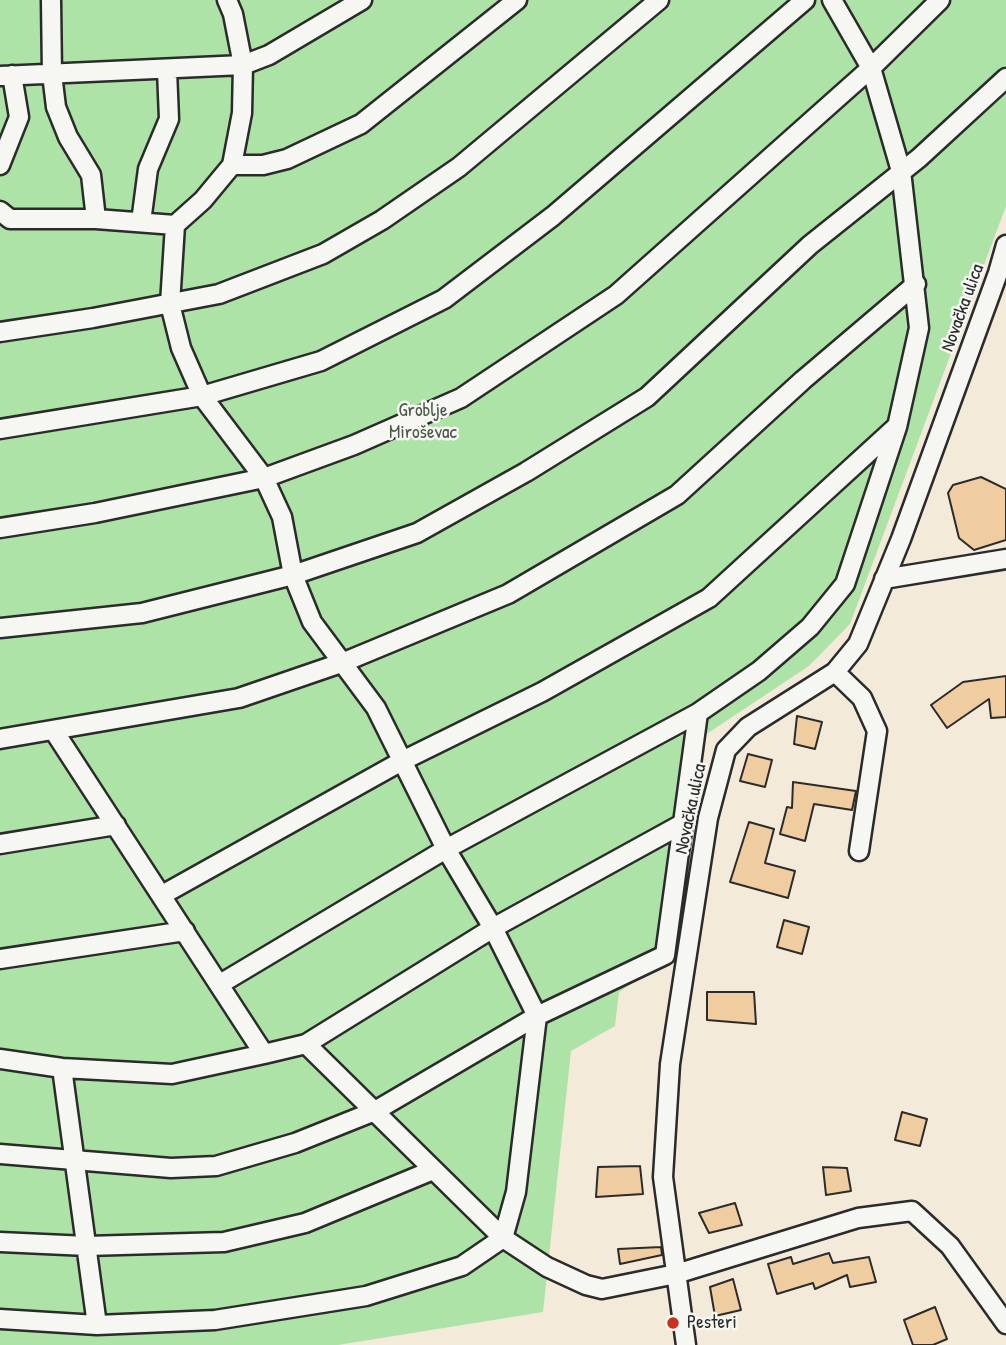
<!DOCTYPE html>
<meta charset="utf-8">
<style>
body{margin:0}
canvas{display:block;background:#f4eada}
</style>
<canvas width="1006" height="1345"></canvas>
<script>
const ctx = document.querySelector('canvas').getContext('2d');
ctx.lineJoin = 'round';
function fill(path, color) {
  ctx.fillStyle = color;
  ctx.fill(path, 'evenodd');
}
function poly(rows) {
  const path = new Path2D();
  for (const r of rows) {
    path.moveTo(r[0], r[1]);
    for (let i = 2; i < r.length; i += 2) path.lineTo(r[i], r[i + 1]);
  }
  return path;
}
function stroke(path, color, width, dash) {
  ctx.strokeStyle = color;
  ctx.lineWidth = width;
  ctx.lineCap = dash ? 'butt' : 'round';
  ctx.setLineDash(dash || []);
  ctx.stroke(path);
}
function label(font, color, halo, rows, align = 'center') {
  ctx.font = font + ' "Patrick Hand",sans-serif';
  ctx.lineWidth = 5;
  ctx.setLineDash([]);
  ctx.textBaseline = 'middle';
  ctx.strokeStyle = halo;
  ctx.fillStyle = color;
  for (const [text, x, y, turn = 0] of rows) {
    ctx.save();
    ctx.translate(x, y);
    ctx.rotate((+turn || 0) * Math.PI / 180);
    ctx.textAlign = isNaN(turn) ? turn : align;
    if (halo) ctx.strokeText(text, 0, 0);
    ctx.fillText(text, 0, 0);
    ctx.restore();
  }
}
fill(poly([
 [0,0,1006,0,1006,206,850,624,809,666,705,735,676,954,619,992,615,1026,571,1051,543,1312,338,1345,0,1345]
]), '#ade3a6');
const building = poly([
 [981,477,1006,489,1006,540,974,550,959,538,948,493,953,485,981,477],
 [1006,676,1006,717,991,718,989,699,947,728,931,705,963,682,1006,676],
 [797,716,822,722,815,749,794,744,797,716],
 [748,754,772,760,765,787,740,781,748,754],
 [793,782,856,791,852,810,814,804,805,841,780,834,787,807,792,808,793,782],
 [749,822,774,829,765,863,795,871,788,898,730,882,749,822],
 [784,920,809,927,802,954,777,947,784,920],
 [707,992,754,992,756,1024,707,1020,707,992],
 [902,1112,927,1119,920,1146,895,1140,902,1112],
 [640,1166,643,1194,596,1197,598,1167,640,1166],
 [823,1167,847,1168,851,1191,826,1195,823,1167],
 [735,1203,742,1225,709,1233,699,1213,735,1203],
 [661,1247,662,1255,620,1264,618,1249,661,1247],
 [829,1253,833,1263,869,1257,876,1282,850,1287,847,1275,815,1289,813,1283,777,1294,768,1264,791,1257,793,1264,829,1253],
 [733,1279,741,1310,715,1316,710,1287,733,1279],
 [935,1307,947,1339,933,1345,913,1345,904,1320,935,1307]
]);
fill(building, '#f0cda1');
stroke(building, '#2b2b2b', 2);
const minor = poly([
 [51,0,52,74,56,107,68,137,91,175,96,219],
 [0,76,243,65,269,55,362,0],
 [0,165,19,117,12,75],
 [232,165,263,165,287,159,361,124,517,0],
 [0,211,10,219,96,219,175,225],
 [141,222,148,169,169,119,167,70],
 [0,332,93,318,219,294,323,254,382,220,459,167,659,0],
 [0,429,202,396,321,361,444,299,553,216,805,0],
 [0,528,95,513,264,478,354,445,461,398,616,295,871,68,940,0],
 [884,579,1006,559],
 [0,628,142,613,293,575,417,533,526,472,647,397,810,245,919,158,1006,78],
 [835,672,862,698,877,731,859,851],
 [54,731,264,1054,306,1044,493,928,682,824],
 [0,739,239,698,344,662,508,594,677,495,803,380,916,284],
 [0,844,116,825],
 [162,895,402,761,542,692,709,598,895,428],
 [0,959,185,931],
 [220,984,446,849,698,713],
 [306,1044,503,1238,547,1267,586,1285,602,1289,676,1274,858,1218,912,1211,950,1246,1006,1324],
 [0,1059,62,1068,172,1074,264,1054],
 [62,1068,97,1325],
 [0,1154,171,1168,216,1166,295,1143,375,1111,537,1016,665,955,698,713,759,671,810,627,845,584,897,427,919,328,901,171,871,68,832,0],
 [0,1242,87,1246,224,1242,305,1223,433,1170],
 [0,1319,97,1325,215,1320,366,1296,462,1266,503,1238,516,1192,537,1016,493,928,446,849,376,708,312,622,293,575,282,517,264,478,202,396,181,348,170,304,175,225,203,200,232,165,242,113,243,65,233,14,227,0],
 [686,1345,663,1177,670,1064,708,818,726,750,748,727,835,672,858,644,901,539,998,273,1006,245]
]);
stroke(minor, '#2b2b2b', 23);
stroke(minor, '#f6f6f2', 18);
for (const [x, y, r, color] of [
 [673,1323,7,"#c8321e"]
]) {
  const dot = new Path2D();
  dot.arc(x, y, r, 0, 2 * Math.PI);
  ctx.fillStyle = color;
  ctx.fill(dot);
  stroke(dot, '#f6f6f2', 2.5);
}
label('19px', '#2b2b2b', '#f6f6f2', [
 ["Novačka ulica",963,308,-70],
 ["Novačka ulica",691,809,-78]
]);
label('19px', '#4c594a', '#f6f6f2', [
 ["Groblje",423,411],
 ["Miroševac",423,433]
]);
label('19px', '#2b2b2b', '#f6f6f2', [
 ["Pesteri",687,1323]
], 'left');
</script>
